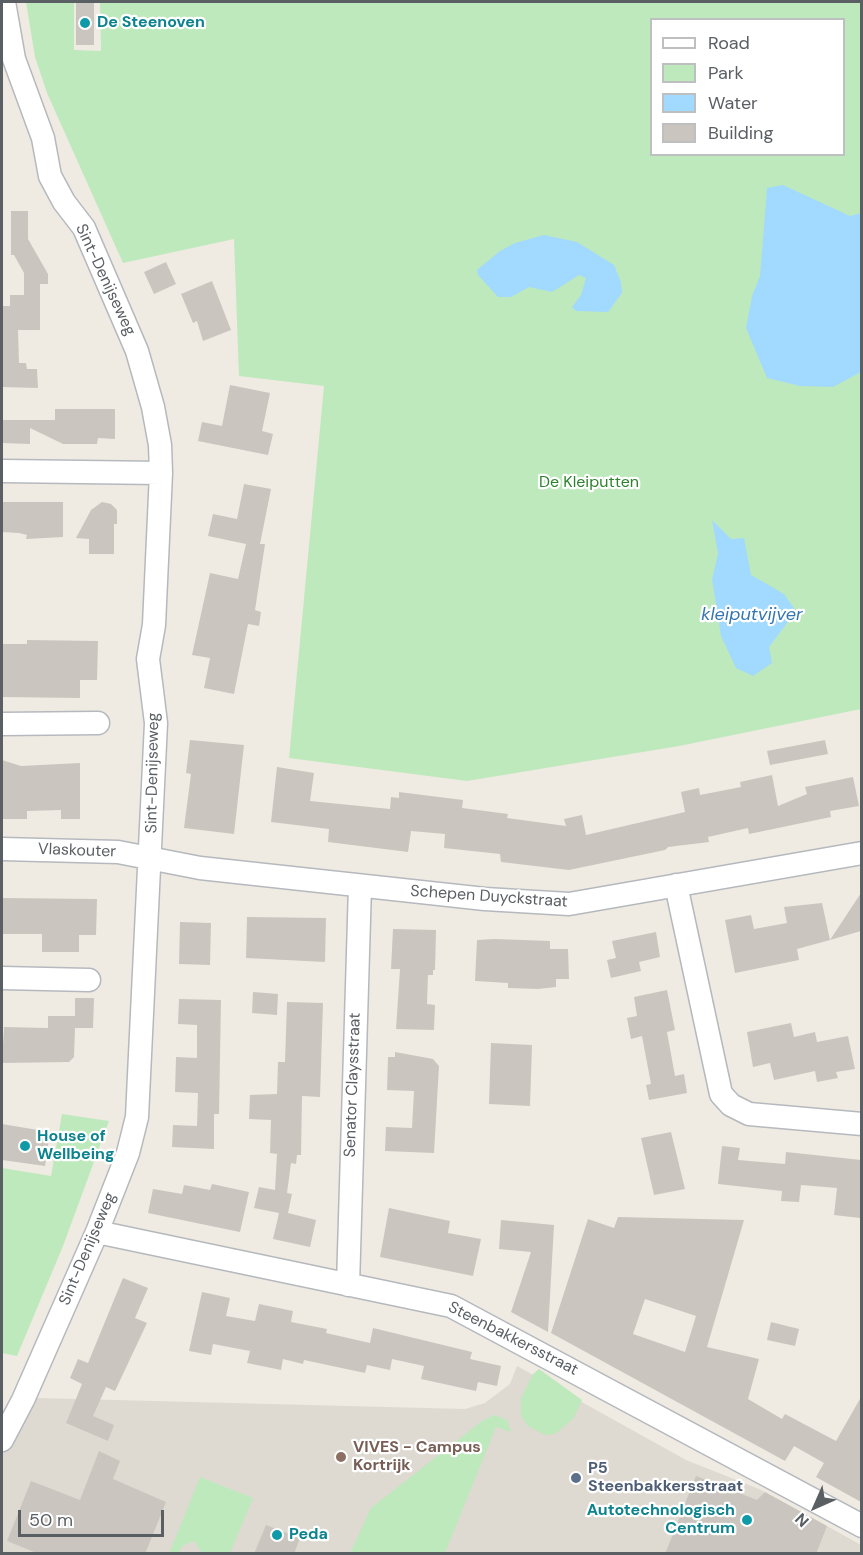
<!DOCTYPE html>
<style>
body{margin:0}
#map{position:relative;width:863px;height:1555px;overflow:hidden;background:#efebe2;font-family:"DM Sans",sans-serif}
canvas{display:block}
.frame{position:absolute;inset:0;border:3px solid #5a5f64;pointer-events:none}
.legend{position:absolute;left:650px;top:18px;width:195px;height:138px;box-sizing:border-box;background:#fff;border:2px solid #bdbfc1;margin:0;padding:8px 10px;list-style:none;font-size:18px;color:#5a5f64}
.legend li{display:flex;align-items:center;gap:12px;height:30px}
.legend b{width:30px;border:2px solid #bdbfc1}
.north{position:absolute;left:785px;top:1477px;width:60px;height:60px;-webkit-text-stroke:4px #fff;paint-order:stroke;rotate:225deg;font-size:16px;font-weight:700;line-height:24px;text-align:center;color:#5a5f64}
.north::after{content:'';display:block;margin:auto;width:21px;height:27px;background:#5a5f64;clip-path:polygon(50% 0,100% 100%,50% 72%,0 100%)}
.scale{position:absolute;left:18px;top:1510px;width:146px;height:27px;box-sizing:border-box;border:3px solid #5a5f64;border-top:0;padding-left:8px;font-size:18px;line-height:21px;white-space:nowrap;color:#5a5f64;-webkit-text-stroke:4px #fff;paint-order:stroke}
</style>
<div id="map">
<canvas width="863" height="1555"></canvas>
<div class="frame"></div>
<ul class="legend">
<li><b style="height:8px;background:#fff"></b>Road</li>
<li><b style="height:16px;background:#bee9bc"></b>Park</li>
<li><b style="height:16px;background:#a2daff"></b>Water</li>
<li><b style="height:16px;background:#cac6bf"></b>Building</li>
</ul>
<div class="north">N</div>
<div class="scale">50 m</div>
</div>
<script>
const ctx = document.querySelector('canvas').getContext('2d');
ctx.lineJoin = 'round';
function fill(path, color) {
  ctx.fillStyle = color;
  ctx.fill(path, 'evenodd');
}
function poly(rows) {
  const path = new Path2D();
  for (const r of rows) {
    path.moveTo(r[0], r[1]);
    for (let i = 2; i < r.length; i += 2) path.lineTo(r[i], r[i + 1]);
  }
  return path;
}
function stroke(path, color, width, dash) {
  ctx.strokeStyle = color;
  ctx.lineWidth = width;
  ctx.lineCap = dash ? 'butt' : 'round';
  ctx.setLineDash(dash || []);
  ctx.stroke(path);
}
function label(font, color, halo, rows, align = 'center') {
  ctx.font = font + ' "DM Sans",sans-serif';
  ctx.lineWidth = 4.5;
  ctx.setLineDash([]);
  ctx.textBaseline = 'middle';
  ctx.strokeStyle = halo;
  ctx.fillStyle = color;
  for (const [text, x, y, turn = 0] of rows) {
    ctx.save();
    ctx.translate(x, y);
    ctx.rotate((+turn || 0) * Math.PI / 180);
    ctx.textAlign = isNaN(turn) ? turn : align;
    if (halo) ctx.strokeText(text, 0, 0);
    ctx.fillText(text, 0, 0);
    ctx.restore();
  }
}
fill(poly([
 [517,1366,686,1460,759,1489,827,1526,861,1545,861,1553,2,1553,2,1453,37,1398,465,1409,485,1403,510,1384]
]), '#dedad1');
fill(poly([
 [26,2,74,2,74,50,101,51,100,2,861,2,861,709,679,746,467,781,289,758,324,386,239,376,234,239,123,263,47,93,35,57],
 [652,20,844,20,844,154,652,154],
 [62,1114,109,1121,63,1246,17,1356,2,1353,2,1168,51,1176],
 [539,1369,582,1400,573,1419,555,1434,545,1435,528,1426,521,1416,521,1398,533,1374],
 [494,1415,507,1420,511,1432,496,1427,445,1553,350,1553,371,1508,482,1421],
 [200,1477,253,1498,230,1553,202,1553,194,1541,182,1546,179,1553,169,1554]
]), '#bee9bc');
fill(poly([
 [783,185,850,216,861,213,861,372,833,387,800,386,767,378,746,328,752,296,760,276,767,188],
 [544,235,577,242,614,265,621,282,622,293,608,312,576,311,572,307,581,295,586,278,579,275,552,292,529,287,511,297,498,297,478,275,477,270,500,251,515,243],
 [712,520,731,539,744,538,751,575,784,594,796,611,769,647,772,663,753,676,736,668,721,636,712,579,718,554]
]), '#a2daff');
fill(poly([
 [76,2,94,2,94,45,76,45],
 [11,211,28,211,28,239,48,274,48,284,40,284,40,330,18,330,19,363,26,363,27,369,37,369,38,388,2,387,2,306,10,306,10,295,24,295,24,273,14,255,11,255],
 [166,262,176,284,154,294,144,272],
 [212,281,231,330,203,341,197,321,193,323,181,294],
 [230,385,270,393,262,431,273,434,268,455,198,441,202,422,222,426],
 [55,409,115,409,115,439,98,438,97,444,63,444,30,428,30,444,2,443,2,420,55,420],
 [244,484,271,489,260,544,265,544,255,610,261,612,259,626,248,624,234,694,204,688,210,658,192,655,210,573,238,579,246,544,208,536,213,514,237,519],
 [2,502,63,502,63,537,26,539,27,535,19,533,2,532],
 [102,502,111,504,117,510,117,524,114,524,114,554,89,554,89,539,76,538,91,510],
 [27,640,98,641,97,680,80,680,80,698,2,697,2,644,27,644],
 [190,740,244,745,234,834,184,828,191,774,186,773],
 [825,740,828,754,770,765,767,751],
 [2,760,21,766,80,763,80,819,61,819,61,810,27,811,27,819,2,819],
 [277,767,314,773,310,801,390,809,391,797,399,798,399,792,463,800,462,808,508,814,507,818,566,826,564,819,582,815,586,835,685,812,681,792,699,788,700,795,741,787,740,782,772,775,778,806,807,794,805,787,853,777,859,806,830,811,831,817,749,834,748,828,708,837,709,842,668,847,665,850,569,870,501,862,500,854,444,848,445,834,411,831,408,852,328,842,329,829,271,822],
 [861,893,861,931,830,940],
 [2,898,97,899,96,935,79,935,79,952,42,952,42,934,2,934],
 [822,903,830,940,797,949,799,960,735,973,725,920,751,915,754,929,787,923,784,907],
 [247,917,326,918,325,962,246,958],
 [180,922,211,923,210,965,179,964],
 [393,929,436,930,435,970,433,970,433,975,428,975,427,1004,435,1005,434,1030,396,1029,400,969,391,969],
 [656,932,660,957,639,962,641,971,611,978,607,960,616,958,612,941],
 [495,939,550,941,550,949,568,949,569,979,556,979,556,987,538,989,508,988,508,983,475,981,477,940],
 [667,990,675,1030,667,1032,675,1076,684,1074,687,1093,649,1100,646,1085,651,1084,642,1036,631,1039,627,1018,637,1016,634,997],
 [253,992,278,994,277,1015,252,1013],
 [75,998,94,998,93,1028,75,1028,74,1057,69,1062,2,1063,4,1027,48,1028,48,1016,75,1016],
 [179,999,221,1000,219,1114,214,1114,214,1149,172,1147,173,1125,197,1126,198,1093,175,1092,176,1057,197,1058,197,1025,178,1024],
 [287,1002,323,1003,320,1097,302,1096,301,1155,297,1155,296,1164,291,1163,287,1193,292,1194,288,1213,316,1220,310,1247,273,1239,279,1213,254,1208,259,1187,275,1190,277,1154,270,1153,271,1120,249,1119,250,1095,277,1094,278,1062,285,1062],
 [791,1023,794,1037,815,1032,817,1042,848,1036,855,1069,836,1072,838,1078,817,1082,815,1071,774,1080,770,1063,753,1067,747,1032],
 [491,1043,532,1045,530,1106,489,1104],
 [395,1052,433,1059,439,1066,434,1153,385,1151,386,1127,412,1128,414,1091,387,1090,388,1057,395,1057],
 [2,1124,50,1132,45,1166,2,1160],
 [671,1132,685,1189,654,1195,641,1138],
 [722,1146,740,1148,738,1160,785,1164,786,1152,861,1160,860,1218,834,1215,837,1188,801,1185,799,1202,781,1201,782,1191,718,1184],
 [212,1184,249,1192,240,1232,148,1213,153,1189,182,1194,184,1185,210,1190],
 [389,1208,450,1221,448,1233,481,1239,473,1276,380,1257],
 [618,1217,744,1220,707,1347,759,1359,748,1399,782,1419,785,1414,836,1441,861,1397,861,1502,816,1477,824,1463,794,1446,785,1461,551,1333,588,1219,614,1228],
 [645,1299,696,1316,685,1352,633,1334],
 [501,1220,554,1225,548,1332,511,1312,531,1252,499,1249],
 [123,1278,148,1288,135,1318,147,1323,115,1391,106,1387,93,1416,114,1425,108,1441,66,1423,82,1384,70,1378,78,1359,88,1363],
 [202,1292,230,1298,226,1316,255,1321,259,1304,293,1311,291,1322,327,1329,326,1333,370,1343,373,1328,472,1352,470,1359,501,1366,497,1386,478,1382,476,1391,421,1379,424,1366,392,1359,390,1370,367,1365,365,1373,304,1360,303,1364,283,1359,281,1370,247,1363,250,1351,213,1344,211,1355,189,1351],
 [771,1322,799,1329,795,1346,767,1340],
 [99,1451,120,1461,113,1479,166,1502,145,1554,39,1554,7,1541,31,1481,80,1500],
 [696,1476,757,1500,765,1492,827,1526,816,1554,665,1554],
 [266,1525,300,1538,294,1554,254,1554]
]), '#cac6bf');
const minor = poly([
 [2,471,161,473],
 [2,724,98,723],
 [2,849,118,852,200,868,485,899,569,904,862,853],
 [676,885,721,1094,731,1105,749,1114,862,1124],
 [2,978,89,980],
 [97,1232,451,1306,862,1526],
 [348,1285,360,886],
 [2,1440,23,1400,97,1232,128,1153,137,1117,156,723,148,659,154,625,161,473,160,445,153,407,137,351,84,228,64,202,50,176,43,138,14,59,4,2]
]);
stroke(minor, '#b5b9be', 25);
stroke(minor, '#fff', 22);
for (const [x, y, r, color] of [
 [85,23,6,"#0f9aa8"],
 [25,1146,6,"#0f9aa8"],
 [341,1457,6,"#8d6e63"],
 [576,1478,6,"#5c6f8a"],
 [747,1520,6,"#0f9aa8"],
 [277,1535,6,"#0f9aa8"]
]) {
  const dot = new Path2D();
  dot.arc(x, y, r, 0, 2 * Math.PI);
  ctx.fillStyle = color;
  ctx.fill(dot);
  stroke(dot, '#fff', 2);
}
label('bold 16px', '#0d838f', '#fff', [
 ["De Steenoven",97,23],
 ["House of",37,1137],
 ["Wellbeing",37,1155],
 ["Autotechnologisch",735,1511,"right"],
 ["Centrum",735,1529,"right"],
 ["Peda",289,1535]
], 'left');
label('16px', '#5a5f64', '#fff', [
 ["Sint-Denijseweg",105,280,65],
 ["Sint-Denijseweg",153,773,-89],
 ["Vlaskouter",77,851,2],
 ["Schepen Duyckstraat",489,897,4],
 ["Senator Claysstraat",353,1085,-88],
 ["Sint-Denijseweg",88,1249,-67],
 ["Steenbakkersstraat",513,1339,27]
]);
label('16px', '#2c822d', '#fff', [
 ["De Kleiputten",589,483]
]);
label('bold 16px', '#785e54', '#fff', [
 ["VIVES - Campus",353,1448],
 ["Kortrijk",353,1466]
], 'left');
label('bold 16px', '#4e5e75', '#fff', [
 ["P5",588,1469],
 ["Steenbakkersstraat",588,1487]
], 'left');
label('italic 18px', '#3475b1', '#fff', [
 ["kleiputvijver",752,615]
]);
</script>
